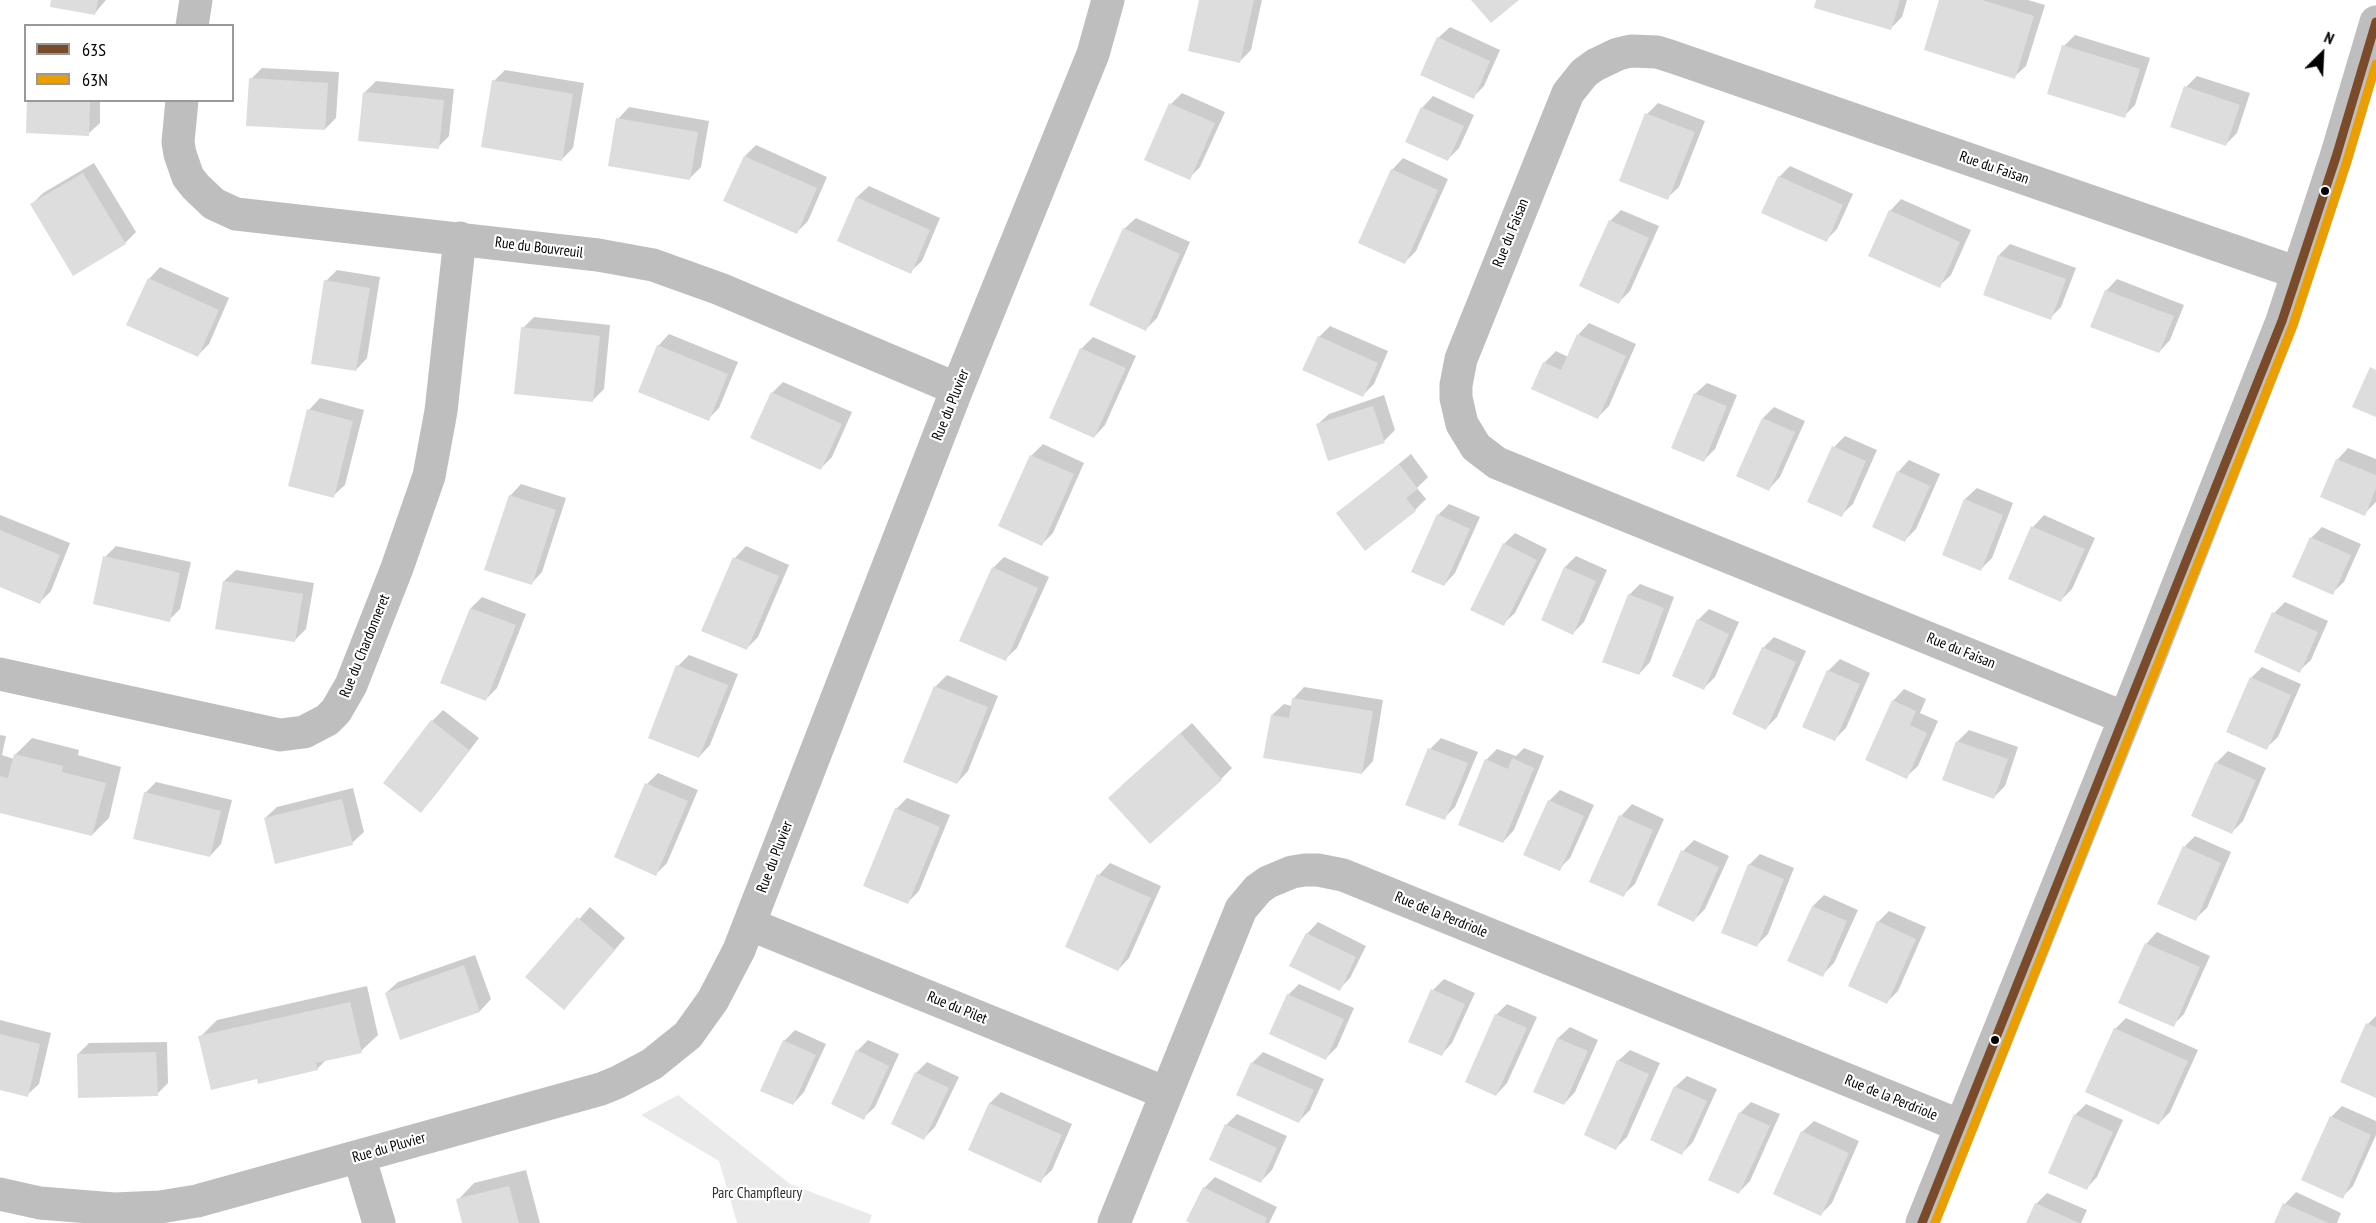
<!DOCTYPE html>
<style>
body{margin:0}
#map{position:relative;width:2376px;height:1223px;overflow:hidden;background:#fff;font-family:"PT Sans Narrow",sans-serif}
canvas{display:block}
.legend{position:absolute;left:24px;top:24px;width:210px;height:78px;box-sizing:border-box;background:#fff;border:2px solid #999;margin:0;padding:8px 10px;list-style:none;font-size:18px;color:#000}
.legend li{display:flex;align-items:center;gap:12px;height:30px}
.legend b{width:30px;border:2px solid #999}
.north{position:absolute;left:2292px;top:24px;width:60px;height:60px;-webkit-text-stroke:4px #fff;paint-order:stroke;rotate:24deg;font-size:16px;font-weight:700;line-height:24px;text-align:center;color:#000}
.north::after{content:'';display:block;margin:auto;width:21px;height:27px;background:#000;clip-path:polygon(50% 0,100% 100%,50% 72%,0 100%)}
</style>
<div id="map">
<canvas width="2376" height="1223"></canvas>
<ul class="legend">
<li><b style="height:8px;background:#7a4b2a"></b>63S</li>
<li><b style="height:8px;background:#eb9e00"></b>63N</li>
</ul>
<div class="north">N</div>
</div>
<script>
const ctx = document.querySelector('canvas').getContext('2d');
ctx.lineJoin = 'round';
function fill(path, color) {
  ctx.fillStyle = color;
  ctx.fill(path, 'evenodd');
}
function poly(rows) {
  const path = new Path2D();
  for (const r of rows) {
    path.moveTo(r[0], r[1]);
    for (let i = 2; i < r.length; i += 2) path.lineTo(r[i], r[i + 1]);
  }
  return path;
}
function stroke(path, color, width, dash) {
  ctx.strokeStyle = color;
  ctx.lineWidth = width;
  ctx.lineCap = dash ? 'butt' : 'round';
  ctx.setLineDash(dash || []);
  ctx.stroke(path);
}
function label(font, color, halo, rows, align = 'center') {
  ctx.font = font + ' "PT Sans Narrow",sans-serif';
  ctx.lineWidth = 4.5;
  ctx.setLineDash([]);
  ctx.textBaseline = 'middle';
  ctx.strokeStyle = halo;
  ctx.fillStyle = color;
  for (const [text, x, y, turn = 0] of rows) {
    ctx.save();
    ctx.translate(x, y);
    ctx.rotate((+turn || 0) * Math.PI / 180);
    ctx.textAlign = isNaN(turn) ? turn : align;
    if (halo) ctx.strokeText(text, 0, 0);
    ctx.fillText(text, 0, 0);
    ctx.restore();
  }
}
fill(poly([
 [678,1095,790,1184,872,1215,869,1223,737,1223,719,1161,641,1115]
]), '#eaeaea');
fill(poly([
 [53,0,106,0,95,13],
 [1201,0,1262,0,1251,50,1240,61],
 [1817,0,1907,0,1902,17,1891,28],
 [1941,0,2028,0,2045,5,2026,66,2014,77],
 [1450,27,1500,50,1484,86,1473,97,1438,38],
 [2075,35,2150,58,2135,105,2124,116,2064,46],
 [262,68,339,72,336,118,325,129,251,79],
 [505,70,584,83,573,148,562,159,494,81],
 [2197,76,2250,93,2237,133,2226,144,2186,87],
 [376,81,454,89,449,136,438,147,365,92],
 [1182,93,1225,112,1200,167,1189,178,1171,104],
 [1433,96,1474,115,1459,148,1448,159,1422,108],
 [29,100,100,100,100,123,88,134],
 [1658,103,1705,121,1679,187,1667,198,1647,114],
 [629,107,709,121,701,167,690,178,618,119],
 [756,145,827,177,808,221,797,232,745,156],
 [1403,158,1448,179,1416,251,1405,262,1392,170],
 [94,163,136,232,125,243,32,204,43,193],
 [1790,166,1853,194,1837,229,1826,240,1779,177],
 [869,186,940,218,922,261,910,272,839,240,857,197],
 [1901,199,1971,230,1951,275,1939,286,1890,211],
 [1621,210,1659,226,1630,291,1619,302,1610,221],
 [1136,218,1190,242,1157,318,1146,329,1124,229],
 [2010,244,2076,268,2061,307,2050,318,1999,255],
 [160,267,229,298,209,344,198,355,149,279],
 [337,270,380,277,367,358,356,370,326,281],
 [2117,279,2184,305,2170,340,2159,352,2106,291],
 [534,317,610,325,604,389,592,401,523,328],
 [1589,323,1636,344,1609,406,1598,417,1544,363,1556,351,1568,357,1578,335],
 [1330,326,1388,351,1374,384,1363,395,1319,337],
 [669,334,738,362,719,408,708,419,658,346],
 [1093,337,1136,356,1105,425,1094,437,1051,417,1081,349],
 [783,382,852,412,832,457,821,468,772,393],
 [1707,383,1737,395,1715,449,1704,460,1695,394],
 [1384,395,1395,430,1384,441,1317,425,1329,414],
 [320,398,364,410,345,485,333,496,309,410],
 [1774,407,1805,421,1780,477,1769,489,1763,418],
 [1845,436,1877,450,1853,504,1841,515,1834,447],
 [1043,444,1084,463,1053,533,1042,544,1031,456],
 [2348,448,2376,459,2376,502,2364,514,2337,460],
 [1411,454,1428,477,1417,488,1426,499,1415,510,1338,513],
 [1909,460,1940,474,1916,529,1905,540,1898,472],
 [521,484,566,498,542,572,531,584,510,496],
 [1977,488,2013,503,1992,558,1981,569,1944,554,1965,499],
 [1449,504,1480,517,1455,573,1444,585,1438,515],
 [0,515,70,543,51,591,40,602,0,585],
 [2044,515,2095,538,2072,589,2061,600,2010,578,2033,527],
 [2322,527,2361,544,2344,582,2332,593,2311,538],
 [1515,533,1547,549,1515,613,1503,624,1504,544],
 [116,546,191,562,180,609,169,620,105,557],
 [746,546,789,565,758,637,747,648,735,558],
 [1576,556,1607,570,1584,622,1573,633,1543,620,1565,567],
 [1004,557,1049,577,1017,648,1005,659,993,568],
 [236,570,314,583,306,629,295,640,224,581],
 [1640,584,1674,597,1650,662,1639,674,1629,595],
 [482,597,526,614,497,688,486,699,471,608],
 [2285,602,2328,621,2311,660,2299,671,2274,613],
 [1709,609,1739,622,1715,677,1704,688,1698,620],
 [1774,637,1806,651,1777,717,1766,728,1763,648],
 [689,655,738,674,710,745,699,757,678,666],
 [1840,659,1870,673,1846,728,1834,740,1804,726,1828,671],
 [2262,667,2301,684,2278,737,2266,748,2251,678],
 [947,675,998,696,968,771,957,783,905,762,935,687],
 [1304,687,1383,700,1373,761,1362,773,1272,715,1284,704,1292,706,1293,699],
 [1904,689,1926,699,1920,713,1938,721,1918,766,1906,777,1893,701],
 [443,710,479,738,432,799,421,811,432,721],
 [1192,723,1232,768,1221,779,1121,786],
 [1969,730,2018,747,2005,786,1994,797,1944,779,1958,741],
 [0,735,6,736,2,755,14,759,15,755,32,738,79,750,78,755,121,767,109,818,92,835,0,811],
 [1441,738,1478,752,1455,807,1444,818,1430,749],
 [1524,748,1544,756,1514,830,1503,842,1486,760,1497,749,1516,756],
 [2228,751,2266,768,2243,821,2232,832,2193,815,2217,762],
 [658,773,698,790,667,863,656,874,647,784],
 [156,782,232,800,221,844,210,856,145,793],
 [353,788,364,832,352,843,265,818,277,807],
 [1560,790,1594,805,1570,858,1559,869,1549,801],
 [907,798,950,815,919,891,908,902,896,809],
 [1632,804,1664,819,1635,884,1623,895,1621,816],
 [2195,836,2231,852,2207,908,2195,919,2184,847],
 [1694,840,1729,856,1705,909,1694,920,1683,851],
 [1760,854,1794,868,1768,934,1757,945,1749,865],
 [1110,863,1161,886,1129,958,1118,970,1067,946,1099,875],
 [1824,895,1858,910,1834,963,1822,975,1789,960,1813,906],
 [590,907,625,938,575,996,528,977],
 [1889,911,1926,927,1898,991,1887,1002,1878,922],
 [1318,922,1366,946,1350,978,1339,989,1307,934],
 [2157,932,2210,956,2184,1014,2173,1025,2146,944],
 [475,955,491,999,480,1011,401,1038,386,993,398,982],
 [1444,979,1475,993,1452,1043,1441,1055,1433,990],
 [1299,984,1354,1008,1337,1047,1326,1058,1288,995],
 [367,986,378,1035,361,1051,327,1059,317,1069,258,1077,200,1037,217,1020],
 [1507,1004,1537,1017,1507,1083,1496,1095,1496,1015],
 [2376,1016,2376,1096,2368,1024],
 [2126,1018,2198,1050,2170,1112,2159,1123,2115,1029],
 [0,1020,51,1033,39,1084,27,1095,0,1088],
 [1570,1027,1598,1040,1575,1092,1564,1104,1535,1091,1558,1038],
 [795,1030,826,1044,804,1092,793,1104,784,1041],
 [868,1040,899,1054,875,1107,863,1118,857,1051],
 [167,1042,168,1083,157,1094,78,1054,89,1043],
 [1630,1050,1660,1063,1627,1137,1616,1148,1618,1061],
 [1263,1052,1324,1079,1310,1110,1299,1121,1252,1063],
 [927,1062,959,1077,935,1127,924,1138,916,1073],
 [1687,1076,1717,1089,1693,1142,1682,1153,1675,1087],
 [1001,1092,1072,1124,1052,1170,1040,1181,970,1149,990,1103],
 [1751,1102,1780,1114,1750,1181,1739,1192,1740,1113],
 [2086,1104,2123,1120,2097,1177,2086,1189,2075,1115],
 [2342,1106,2376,1121,2376,1135,2353,1186,2342,1197,2331,1117],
 [1237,1114,1287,1136,1272,1170,1261,1181,1226,1125],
 [1814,1121,1859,1141,1832,1203,1821,1214,1802,1132],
 [526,1170,540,1223,464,1223,458,1200,474,1183],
 [1215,1177,1277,1207,1269,1223,1193,1223,1204,1188],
 [2296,1192,2341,1213,2337,1223,2276,1223,2285,1204],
 [2047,1193,2087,1210,2081,1223,2027,1223,2036,1204]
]), '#0003');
fill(poly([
 [51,0,98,0,95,15,50,7],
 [1199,0,1254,0,1240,63,1188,51],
 [1471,0,1519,0,1491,23],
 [1816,0,1900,0,1891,30,1814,8],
 [1939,0,1982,0,2034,16,2015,79,1924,50],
 [1437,37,1490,61,1474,99,1420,75],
 [2062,45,2140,69,2125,118,2047,94],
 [249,78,328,83,325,130,246,126],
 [492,80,573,94,562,161,481,147],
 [2184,86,2240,105,2226,146,2170,127],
 [363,92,444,100,439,149,358,141],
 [27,100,90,100,89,136,26,133],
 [1169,103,1215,123,1190,180,1144,160],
 [1421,107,1464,126,1448,161,1405,142],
 [1645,113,1695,132,1668,200,1619,181],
 [616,118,698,132,690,180,608,166],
 [744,156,817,188,797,234,723,201],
 [1391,169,1438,190,1405,264,1358,243],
 [83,173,126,244,73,276,30,204],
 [1778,176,1843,205,1827,242,1761,213],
 [856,197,930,230,911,274,837,241],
 [1889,210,1960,242,1940,288,1868,256],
 [1609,220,1649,238,1619,304,1579,286],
 [1123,228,1180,254,1146,331,1089,305],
 [1998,255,2066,279,2051,320,1983,295],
 [148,278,219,310,198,357,126,325],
 [324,280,370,288,356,371,311,364],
 [2105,290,2174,316,2159,353,2090,327],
 [521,327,600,336,593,402,514,394],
 [1577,334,1626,356,1598,419,1531,389,1543,362,1561,370],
 [1318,336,1378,363,1363,397,1302,370],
 [657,345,728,374,709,421,638,392],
 [1080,348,1126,368,1094,438,1049,418],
 [2370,367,2376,370,2376,417,2352,407],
 [771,392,842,424,821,470,750,438],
 [1694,393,1727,406,1704,462,1671,448],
 [1373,406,1385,443,1328,461,1316,424],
 [307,409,353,421,334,498,288,486],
 [1762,418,1795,432,1769,491,1736,476],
 [1832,446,1866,461,1842,517,1807,502],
 [1030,455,1074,474,1042,546,998,526],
 [2336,459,2376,475,2376,488,2365,516,2320,497],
 [1399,464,1418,489,1406,498,1416,511,1365,551,1336,513],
 [1897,471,1930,486,1905,542,1872,527],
 [509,495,556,510,532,585,484,570],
 [1964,499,2003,515,1981,571,1942,555],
 [1437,514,1470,529,1444,586,1411,572],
 [2031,526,2085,549,2061,602,2008,579],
 [0,530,60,555,40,604,0,587],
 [2310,537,2351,555,2333,595,2292,577],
 [1503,543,1537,560,1504,626,1470,610],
 [103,556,180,573,170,622,93,604],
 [733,557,779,576,747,650,701,631],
 [992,567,1038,588,1006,661,959,641],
 [1564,567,1596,581,1573,635,1541,620],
 [223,581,303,594,295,642,215,629],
 [1628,594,1664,608,1639,675,1602,662],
 [470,608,516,625,486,701,440,683],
 [2272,612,2318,632,2300,673,2254,652],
 [1697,619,1729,634,1704,690,1672,676],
 [1762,647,1796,662,1766,730,1732,714],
 [676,665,728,685,699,758,648,738],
 [1827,670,1860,684,1835,741,1802,727],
 [2250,677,2291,695,2267,750,2226,732],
 [934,686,988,707,957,784,903,762],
 [1292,698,1373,711,1362,774,1263,758,1271,715,1289,718],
 [1892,700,1916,711,1910,725,1927,733,1907,779,1865,760],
 [431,720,469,750,421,813,383,783],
 [1180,733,1222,780,1150,844,1108,798],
 [1956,741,2008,759,1994,799,1942,780],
 [1428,748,1468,763,1445,820,1405,805],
 [14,754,63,766,62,772,106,783,92,836,0,813,0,776,8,778],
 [1512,758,1534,768,1503,843,1458,825,1485,759,1508,769],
 [2215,762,2256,780,2232,834,2191,816],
 [645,783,688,801,656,876,614,857],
 [144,792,221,811,210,857,133,839],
 [342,799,353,845,275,864,264,818],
 [1548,800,1584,816,1560,871,1523,855],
 [895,808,940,827,908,904,863,886],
 [1619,815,1653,830,1624,897,1589,882],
 [2183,846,2221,863,2196,921,2157,904],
 [1681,850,1719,867,1694,922,1657,905],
 [1748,864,1784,879,1757,947,1721,933],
 [1097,874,1151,898,1118,971,1065,947],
 [1812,906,1847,921,1823,977,1787,961],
 [577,917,615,950,564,1010,525,977],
 [1877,921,1916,939,1887,1004,1848,986],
 [1306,933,1356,957,1340,991,1289,966],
 [2145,943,2200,967,2174,1027,2118,1003],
 [464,965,480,1012,400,1040,385,993],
 [1431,989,1465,1004,1442,1056,1408,1042],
 [1287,994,1344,1019,1326,1060,1269,1034],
 [350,1002,362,1053,316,1063,318,1070,258,1084,257,1079,211,1090,198,1036],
 [1495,1014,1527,1028,1496,1096,1465,1082],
 [2366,1023,2376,1027,2376,1098,2340,1082],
 [2114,1028,2188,1061,2159,1125,2085,1092],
 [0,1034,40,1044,28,1097,0,1090],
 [1557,1038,1588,1051,1564,1105,1533,1092],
 [783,1040,816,1055,793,1105,760,1091],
 [856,1050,889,1066,864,1120,831,1104],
 [156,1052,158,1096,78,1098,77,1054],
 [1617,1060,1649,1074,1616,1150,1584,1135],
 [1251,1062,1314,1090,1299,1123,1236,1095],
 [915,1072,949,1088,924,1140,891,1124],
 [1674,1086,1707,1101,1682,1155,1650,1140],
 [989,1103,1062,1135,1041,1183,968,1150],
 [1739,1112,1770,1126,1739,1194,1708,1180],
 [2074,1114,2113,1132,2087,1190,2048,1173],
 [2330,1116,2371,1135,2343,1199,2301,1180],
 [1225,1124,1277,1148,1261,1183,1209,1160],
 [1801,1131,1849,1153,1821,1216,1773,1194],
 [509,1186,519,1223,462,1223,456,1199],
 [1203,1187,1267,1218,1265,1223,1190,1223,1186,1221],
 [2035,1203,2079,1223,2026,1223],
 [2283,1203,2329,1223,2274,1223]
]), '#ddd');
stroke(poly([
 [192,26,196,0],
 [182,100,178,142,180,154,188,177,196,187,214,204,236,214,598,255,653,265,720,289,957,389],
 [0,674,280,735,304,732,327,720,336,711,351,685,397,568,429,476,441,411,460,238],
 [2125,718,1497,463,1476,447,1462,424,1456,398,1456,385,1461,359,1568,93,1584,73,1595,65,1618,54,1631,51,1657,52,1670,56,2298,273],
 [749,924,1166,1093],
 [359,1156,379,1223],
 [0,1194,40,1203,114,1209,160,1207,197,1201,601,1089,618,1082,652,1064,688,1035,713,1000,739,950,957,389,1093,54,1108,0],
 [1114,1223,1241,909,1258,889,1268,882,1292,872,1305,870,1318,870,1343,875,1961,1126],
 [1922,1223,2146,666,2282,321,2336,157,2376,22]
]), '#bebebe', 33);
stroke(poly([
 [1922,1223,2282,321,2336,157,2376,22]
]), '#7a4b2a', 9);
stroke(poly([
 [1935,1223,2293,325,2347,161,2376,64]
]), '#eb9e00', 9);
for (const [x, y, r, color] of [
 [2325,191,5,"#000"],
 [1995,1040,5,"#000"]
]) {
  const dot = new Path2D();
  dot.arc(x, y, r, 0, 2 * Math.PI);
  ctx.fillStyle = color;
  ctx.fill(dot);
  stroke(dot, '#fff', 2);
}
label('15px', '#000', '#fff', [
 ["Rue du Faisan",1994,168,19],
 ["Rue du Faisan",1511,233,-68],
 ["Rue du Bouvreuil",539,248,7],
 ["Rue du Pluvier",951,405,-68],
 ["Rue du Chardonneret",365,646,-68],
 ["Rue du Faisan",1961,651,22],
 ["Rue du Pluvier",775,857,-69],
 ["Rue de la Perdriole",1441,915,22],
 ["Rue du Pilet",957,1008,22],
 ["Rue de la Perdriole",1891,1098,22],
 ["Rue du Pluvier",389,1148,-16]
]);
label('15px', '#303030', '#fff', [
 ["Parc Champfleury",757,1194]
]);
</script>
